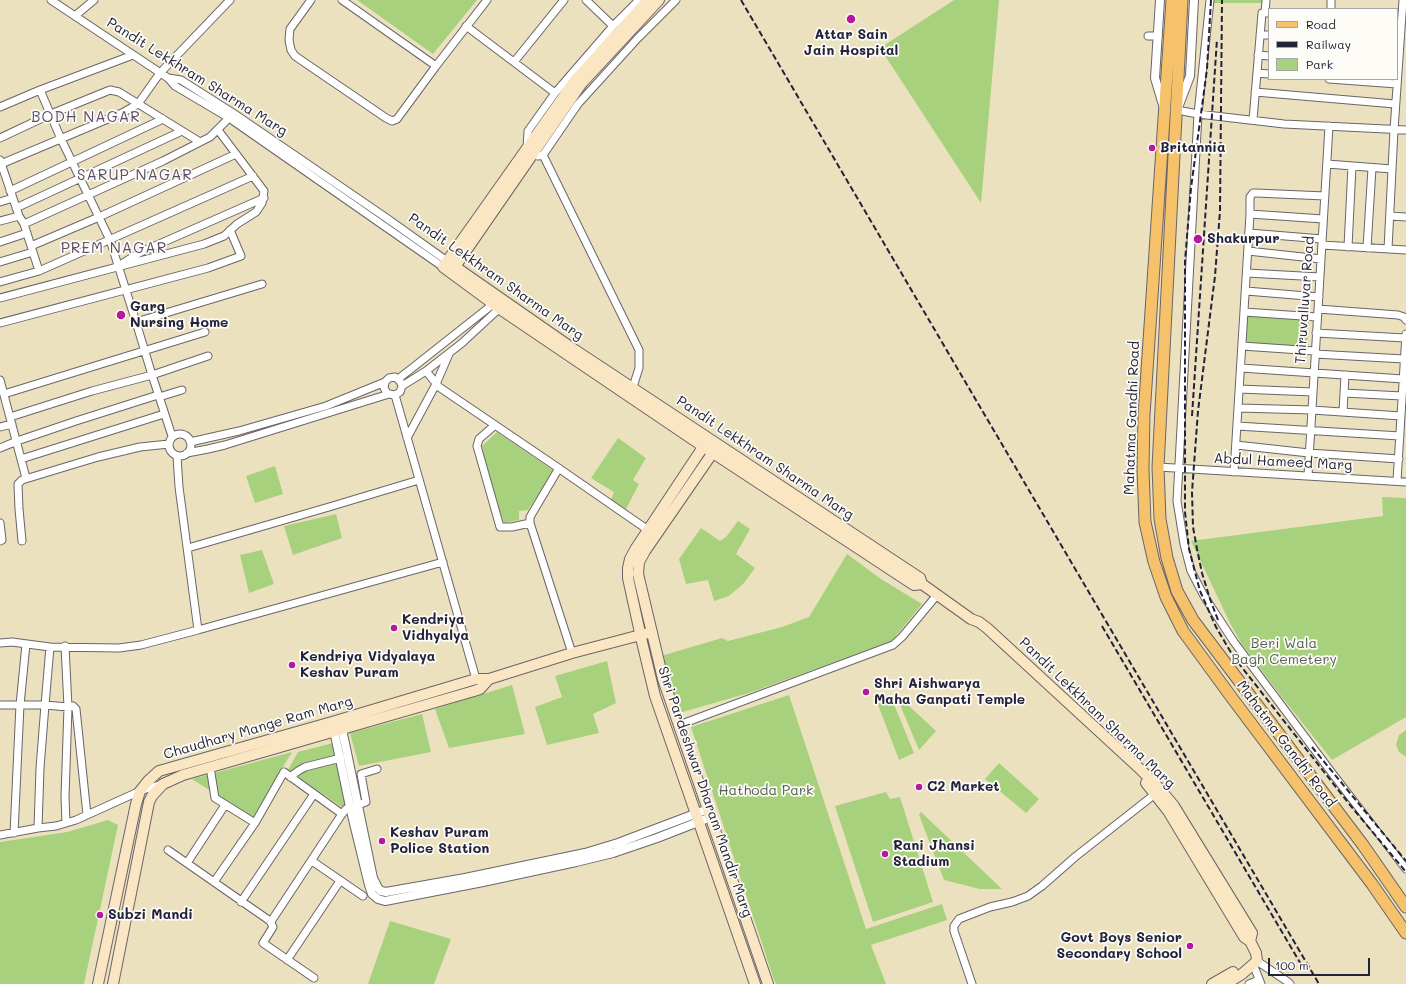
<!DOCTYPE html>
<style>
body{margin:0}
#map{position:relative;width:1406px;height:984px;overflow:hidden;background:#ece1be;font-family:Mali,sans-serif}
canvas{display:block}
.legend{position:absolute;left:1268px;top:8px;width:130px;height:72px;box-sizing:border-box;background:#fdfcf7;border:1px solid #a5a5ac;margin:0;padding:5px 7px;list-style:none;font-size:12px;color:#22223b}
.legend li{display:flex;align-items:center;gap:8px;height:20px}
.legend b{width:20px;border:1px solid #a5a5ac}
.scale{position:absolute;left:1268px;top:958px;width:102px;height:18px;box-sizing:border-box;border:2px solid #22223b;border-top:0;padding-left:5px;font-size:12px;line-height:14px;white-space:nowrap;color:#22223b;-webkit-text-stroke:3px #fdfcf7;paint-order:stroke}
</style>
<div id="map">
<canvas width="1406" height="984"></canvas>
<ul class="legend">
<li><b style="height:5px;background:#f5c16b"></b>Road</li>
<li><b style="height:5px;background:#22223b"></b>Railway</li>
<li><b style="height:11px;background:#a8d17d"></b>Park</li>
</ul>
<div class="scale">100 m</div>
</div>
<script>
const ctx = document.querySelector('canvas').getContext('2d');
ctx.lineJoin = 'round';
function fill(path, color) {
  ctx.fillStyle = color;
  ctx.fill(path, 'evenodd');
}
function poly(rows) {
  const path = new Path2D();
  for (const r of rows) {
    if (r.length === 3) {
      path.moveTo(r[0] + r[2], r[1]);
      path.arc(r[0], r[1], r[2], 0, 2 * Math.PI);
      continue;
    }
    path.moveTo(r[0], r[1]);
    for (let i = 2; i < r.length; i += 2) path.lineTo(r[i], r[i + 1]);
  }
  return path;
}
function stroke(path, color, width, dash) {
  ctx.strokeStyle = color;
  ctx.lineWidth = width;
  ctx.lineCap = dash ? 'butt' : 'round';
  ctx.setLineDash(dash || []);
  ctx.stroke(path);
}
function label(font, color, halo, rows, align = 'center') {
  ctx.font = font + ' Mali,sans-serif';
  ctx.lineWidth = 3.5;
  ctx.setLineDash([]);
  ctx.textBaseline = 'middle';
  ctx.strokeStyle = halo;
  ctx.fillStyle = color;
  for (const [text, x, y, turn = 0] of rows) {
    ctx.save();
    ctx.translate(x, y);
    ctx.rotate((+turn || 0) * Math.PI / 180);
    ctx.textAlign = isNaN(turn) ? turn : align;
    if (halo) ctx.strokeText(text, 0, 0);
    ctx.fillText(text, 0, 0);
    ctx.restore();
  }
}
fill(poly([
 [357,0,477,0,433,54],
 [954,0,999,0,981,203,880,48],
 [1214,0,1262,0,1262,3,1214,3],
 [1247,315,1309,318,1307,347,1246,343],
 [497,432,554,471,528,510,519,511,519,520,504,523,490,484,482,446],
 [618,438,646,458,633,480,639,484,626,509,611,500,614,492,591,478],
 [275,466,283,494,255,503,246,476],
 [1382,497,1406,498,1406,717,1332,760,1281,696,1241,643,1229,621,1191,541,1383,516],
 [336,514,342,538,293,555,284,526],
 [738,521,750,529,736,554,755,568,744,583,729,596,714,601,708,580,686,584,679,559,701,528,720,541,726,537],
 [262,550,274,584,249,593,240,555],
 [847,554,881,579,922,604,892,641,749,693,679,713,661,656,722,638,728,641,782,627,809,617],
 [607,661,616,703,593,714,599,733,547,745,535,707,562,697,555,676],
 [512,685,525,734,449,748,435,709],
 [895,693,936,731,919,750],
 [789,695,866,929,942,904,947,920,871,945,886,984,776,984,773,977,691,727],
 [891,697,914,753,899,760,877,702],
 [422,714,431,752,359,766,350,733],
 [1406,730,1406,757,1399,752,1396,745,1399,735],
 [333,743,349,812,288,770,298,752],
 [292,752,253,818,192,779],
 [999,763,1039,799,1026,813,985,779],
 [886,792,890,799,900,797,933,902,873,922,835,806],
 [921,812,1002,889,980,889,944,880,919,815],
 [108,820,118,825,84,984,0,984,0,842,67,832],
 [390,921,451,939,434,984,368,984]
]), '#a8d17d');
const minor = poly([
 [51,0,168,78,181,80,233,113,385,217,447,261],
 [311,0,290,29,289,40,291,50,295,56,386,118,392,121,397,119,436,66,487,0],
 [342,0,436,66],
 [586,0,613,26],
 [1210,0,1198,114,1177,501,1184,544,1191,571,1204,596,1234,642,1332,773,1406,869],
 [1331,9,1331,0],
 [1265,13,1266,0],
 [76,15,94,0],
 [466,26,555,93],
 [1260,35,1269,35],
 [1148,36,1158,36],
 [1258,55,1269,56],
 [514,62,564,0],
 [1257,73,1269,74],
 [168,78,175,86,229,118,443,267],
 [1329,79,1397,84],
 [40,90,61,139,110,240,136,322,152,375,172,436],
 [1255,92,1395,104],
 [0,107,40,90,133,55],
 [1177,110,1198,114,1284,124,1406,130],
 [1253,120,1262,13,1269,13],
 [0,138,51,114,110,90,119,92,200,142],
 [527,148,528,131,555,93,613,26,639,0],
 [543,155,639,350,639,368,633,387],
 [538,156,543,155,578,104,638,38,676,0],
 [0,160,19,216,24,224,163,161,210,137,229,118],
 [1,164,122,113,138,104,160,73,230,0],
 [1327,164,1392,169],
 [10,191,163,119],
 [0,202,13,198],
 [16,208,182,131],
 [1250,214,1323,219],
 [1390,216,1406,217],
 [0,221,19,216],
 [24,224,39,271],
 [1249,233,1322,239],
 [0,242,27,233],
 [1322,245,1406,250],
 [31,246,99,217,236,154],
 [1348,247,1352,166],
 [1367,248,1372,168],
 [1388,249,1394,130,1403,0],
 [1248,251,1321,259],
 [0,262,33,252],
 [123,263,141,252,264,198],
 [1247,273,1320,277],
 [0,282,39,271,253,176],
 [1246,291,1319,297],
 [0,298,204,244,224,236,237,224,256,212,262,203,264,191,218,130],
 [1318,309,1398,315,1404,317,1406,320],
 [1244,312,1317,317],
 [136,322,262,284],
 [0,323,208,268,241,256,230,230],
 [1316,333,1405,338],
 [1242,346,1315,351],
 [1315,354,1404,359],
 [1241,368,1403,379],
 [426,371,439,387,554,465,648,530],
 [398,379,411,369,497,301],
 [0,380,26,478],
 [402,386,426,371,462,343,503,305],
 [1239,389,1313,392],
 [1344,393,1402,396],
 [4,394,205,332],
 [395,395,476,679],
 [159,397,182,390],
 [1238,408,1312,410,1401,416],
 [1343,412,1345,375],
 [10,417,92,391,152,375,208,356],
 [495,425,479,439,477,446,500,527,512,527,530,523],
 [1237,426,1400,436],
 [0,427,12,424],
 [180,445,11],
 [407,438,436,384,449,354],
 [190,442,239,431,326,406,385,382],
 [1236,445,1309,453,1399,459],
 [0,448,17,441,76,421,158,395],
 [187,453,208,449,225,445,389,394,395,395,400,392,402,386,400,381,395,377,389,378,385,382,384,388,387,393,389,394],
 [177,456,179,487,198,630,443,562],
 [21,459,164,414],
 [1158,467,1406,482],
 [559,468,530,517,530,523,572,653],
 [1234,472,1250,214,1250,197,1253,193,1256,193,1325,196],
 [1308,476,1329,126],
 [1397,481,1406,334],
 [0,523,2,540,0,541],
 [22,541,19,509,18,484,22,480,98,457,140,447,169,444],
 [188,548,329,507,419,480],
 [0,643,12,642,50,647,119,648,141,645,198,630],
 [65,646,68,707,65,797,66,823],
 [50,647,45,705,68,707,73,706,76,709,87,815],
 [0,705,45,705,40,768,38,828,56,826,76,820,140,791,162,784],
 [679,725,893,645,902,637,937,595],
 [210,767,215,798,255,823],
 [290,777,298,771,305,767,341,758],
 [14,833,20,705,26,644],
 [0,835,38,828],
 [168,850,270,921,273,927,263,943,314,978],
 [312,861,363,896],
 [187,863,225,805],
 [214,882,255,823,284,772,342,814,346,809,366,802,361,774,377,769],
 [241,902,314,794],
 [270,921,272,920,342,814],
 [287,960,340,881],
 [1257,961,1288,982,1290,984],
 [1253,964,1261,984],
 [972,984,954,931,954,926,959,919,990,907,1012,902,1028,896,1042,886,1075,857,1155,794],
 [1249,984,1259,980]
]);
const tertiary = poly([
 [1160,0,1155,78,1163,105],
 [1179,105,1190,76,1194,0],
 [341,724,373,878,378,888,381,891,386,892,465,878,585,853,618,843,708,809],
 [333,726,350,807,369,885,372,894,378,899,385,901,483,882,576,862,613,853,657,838,711,817]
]);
const secondary = poly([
 [648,0,576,79,443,267,500,309,704,447,914,585,922,584],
 [447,261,572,348,920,578,922,584,971,619,979,622,987,628,1138,767,1160,789,1174,806,1252,933,1250,941,1256,953,1257,961,1242,974,1226,984],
 [452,271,582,83,659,0],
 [707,441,636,548,630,559,628,568,628,578,642,642,655,696,755,984],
 [716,448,645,551,639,562,638,574,663,679,768,984],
 [1146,783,1168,811,1244,937,1250,941],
 [98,984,136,804,140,791,148,781,159,771,332,722,476,679,489,679,572,653,652,632],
 [113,984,149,802,152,796,163,784,183,775,474,691,480,689,489,679],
 [1212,984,1233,972]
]);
const primary = poly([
 [1172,0,1144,415,1143,469,1145,522,1154,562,1166,597,1183,631,1232,698,1372,884,1406,933],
 [1182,0,1158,467,1160,519,1167,558,1177,591,1193,620,1363,845,1406,907]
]);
stroke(minor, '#696569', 9);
stroke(tertiary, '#696569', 10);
stroke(secondary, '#696569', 12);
stroke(primary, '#696569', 13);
stroke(minor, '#fff', 7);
stroke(tertiary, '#fff', 8);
stroke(secondary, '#fbe6c4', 10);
stroke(primary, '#f5c16b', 11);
stroke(poly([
 [741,0,1319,984],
 [1211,0,1207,69,1191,188,1185,261,1185,512,1189,549,1200,591,1216,627,1233,656,1350,805,1406,872],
 [1192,416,1217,39],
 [1218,620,1210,599,1202,573,1197,549,1193,527,1192,492,1198,411,1215,276,1220,211,1222,0],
 [1102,626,1302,966],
 [1312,747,1406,861]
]), '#22223b', 2, [6, 3]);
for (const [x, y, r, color] of [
 [851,19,5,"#b5179e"],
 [1152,148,4,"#b5179e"],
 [1198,239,5,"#b5179e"],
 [121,315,5,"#b5179e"],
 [394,628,4,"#b5179e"],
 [292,665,4,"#b5179e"],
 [866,692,4,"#b5179e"],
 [919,787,4,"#b5179e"],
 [382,841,4,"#b5179e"],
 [885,854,4,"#b5179e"],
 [100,915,4,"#b5179e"],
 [1190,946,4,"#b5179e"]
]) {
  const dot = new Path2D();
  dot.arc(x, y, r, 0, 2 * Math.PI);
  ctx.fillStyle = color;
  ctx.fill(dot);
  stroke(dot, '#fdfcf7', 1.5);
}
label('bold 14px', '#22223b', '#fdfcf7', [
 ["Attar Sain",851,35,"center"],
 ["Jain Hospital",851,51,"center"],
 ["Britannia",1160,148],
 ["Shakurpur",1207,239],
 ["Garg",130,307],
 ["Nursing Home",130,323],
 ["Kendriya",402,620],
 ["Vidhyalya",402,636],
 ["Kendriya Vidyalaya",300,657],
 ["Keshav Puram",300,673],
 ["Shri Aishwarya",874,684],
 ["Maha Ganpati Temple",874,700],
 ["C2 Market",927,787],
 ["Keshav Puram",390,833],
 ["Police Station",390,849],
 ["Rani Jhansi",893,846],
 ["Stadium",893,862],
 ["Subzi Mandi",108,915],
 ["Govt Boys Senior",1182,938,"right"],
 ["Secondary School",1182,954,"right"]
], 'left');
label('14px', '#22223b', '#fdfcf7', [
 ["Pandit Lekkhram Sharma Marg",197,77,32],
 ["Pandit Lekkhram Sharma Marg",496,277,35],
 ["Thiruvalluvar Road",1305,300,-86],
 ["Mahatma Gandhi Road",1132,418,-88],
 ["Pandit Lekkhram Sharma Marg",765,458,34],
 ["Abdul Hameed Marg",1283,462,3],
 ["Pandit Lekkhram Sharma Marg",1097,713,44],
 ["Chaudhary Mange Ram Marg",258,728,-16],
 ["Mahatma Gandhi Road",1286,744,53],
 ["Shri Pardeshwar Dharam Mandir Marg",705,792,71]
]);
label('14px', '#515f52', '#fdfcf7', [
 ["Beri Wala",1284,644],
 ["Bagh Cemetery",1284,660],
 ["Hathoda Park",766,791]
]);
ctx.letterSpacing = '1px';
label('15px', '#5c4d69', '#fdfcf7', [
 ["BODH NAGAR",86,117],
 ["SARUP NAGAR",135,175],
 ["PREM NAGAR",114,248]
]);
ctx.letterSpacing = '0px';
</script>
